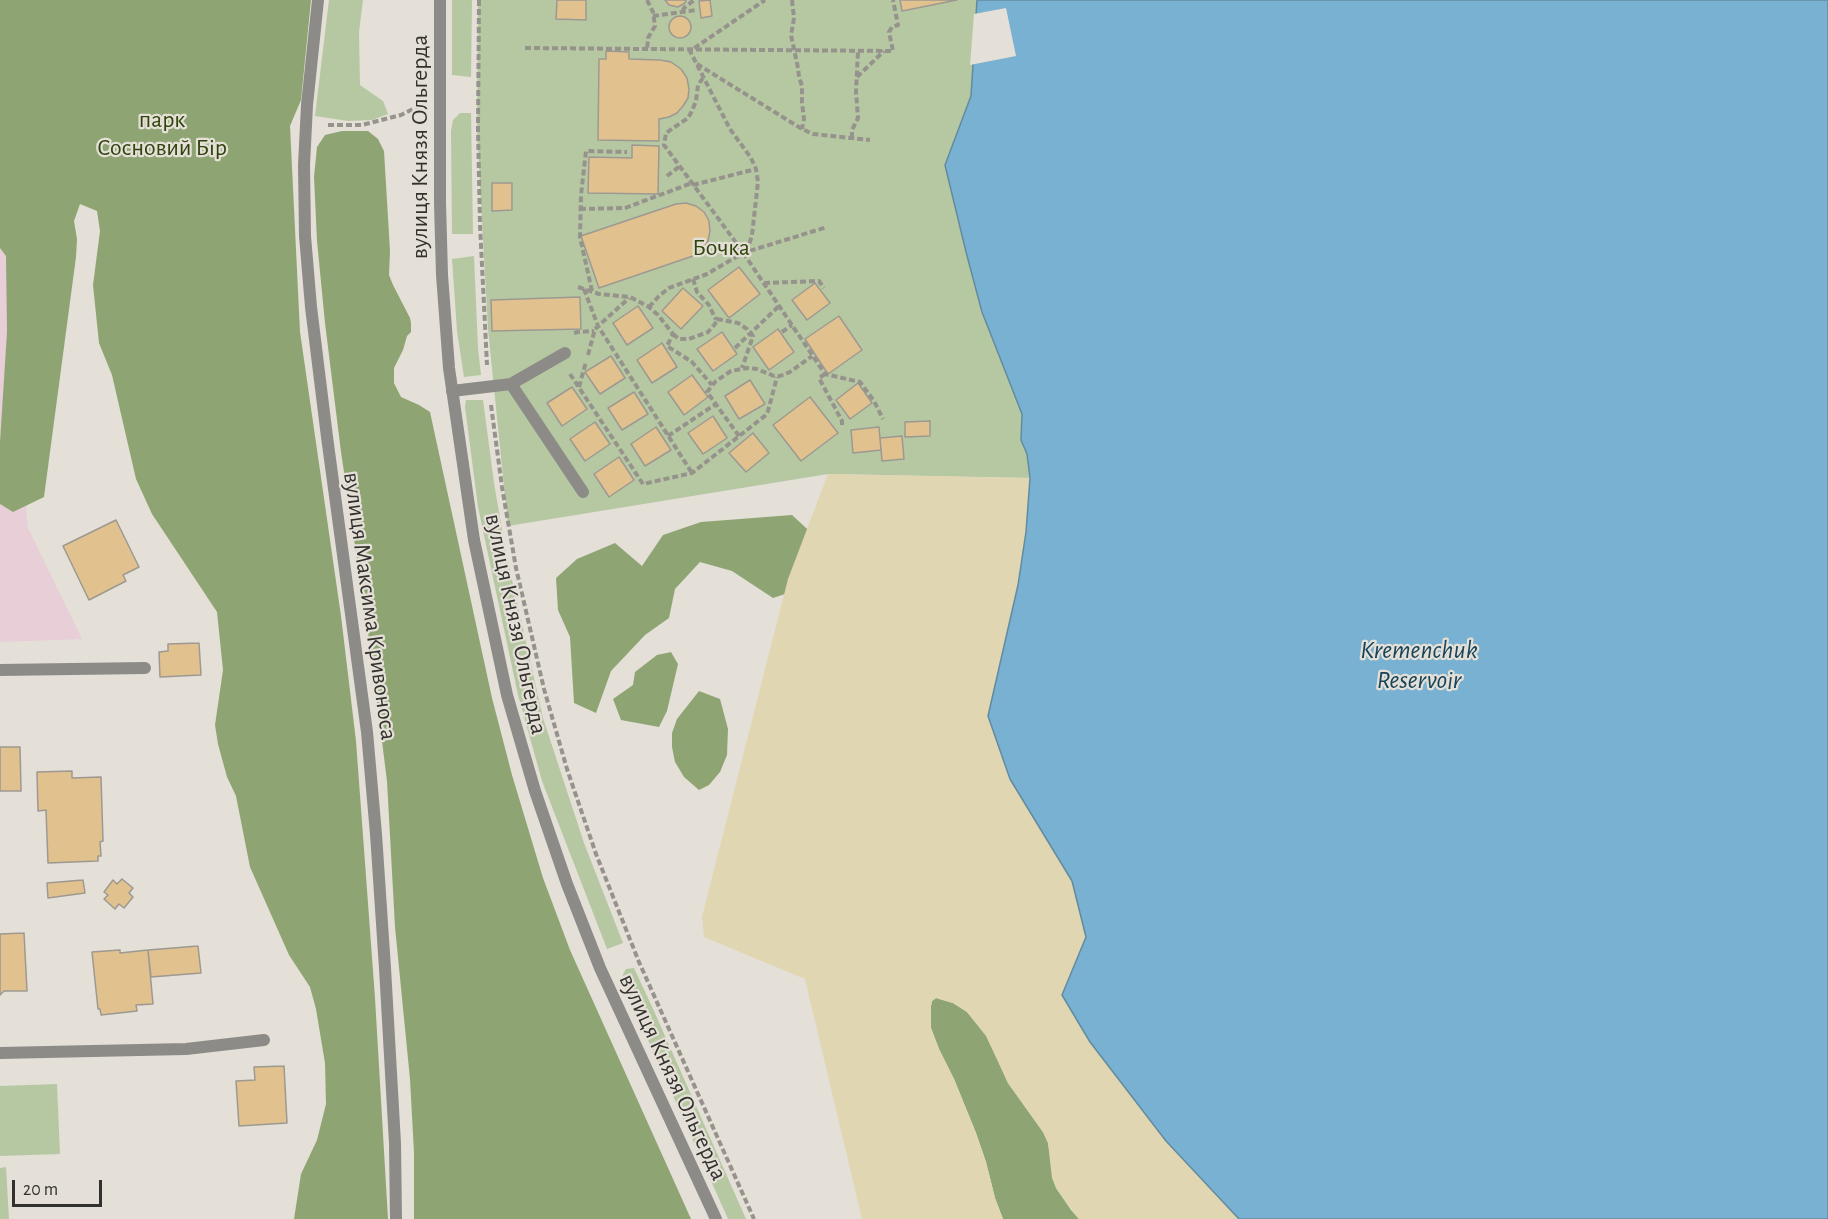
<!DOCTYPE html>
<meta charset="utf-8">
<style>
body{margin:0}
#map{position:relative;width:1828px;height:1219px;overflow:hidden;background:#e4dfd7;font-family:"Alegreya Sans",sans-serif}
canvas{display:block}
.scale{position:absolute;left:12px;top:1180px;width:90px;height:27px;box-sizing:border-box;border:3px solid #33312e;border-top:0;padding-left:8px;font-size:18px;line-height:21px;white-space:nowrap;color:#33312e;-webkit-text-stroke:4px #e4dfd7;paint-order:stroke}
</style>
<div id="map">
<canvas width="1828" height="1219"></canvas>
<div class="scale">20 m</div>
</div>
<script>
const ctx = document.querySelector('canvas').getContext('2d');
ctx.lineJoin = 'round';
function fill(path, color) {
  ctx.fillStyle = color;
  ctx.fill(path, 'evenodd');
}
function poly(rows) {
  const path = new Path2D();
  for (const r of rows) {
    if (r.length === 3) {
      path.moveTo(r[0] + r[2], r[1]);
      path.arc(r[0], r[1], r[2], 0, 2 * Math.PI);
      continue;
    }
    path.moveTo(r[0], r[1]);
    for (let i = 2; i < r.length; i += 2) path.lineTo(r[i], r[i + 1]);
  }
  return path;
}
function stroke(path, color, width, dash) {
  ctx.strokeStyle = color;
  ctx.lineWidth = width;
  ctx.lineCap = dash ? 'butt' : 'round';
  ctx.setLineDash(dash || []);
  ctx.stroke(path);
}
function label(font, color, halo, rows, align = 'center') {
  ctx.font = font + ' "Alegreya Sans",sans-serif';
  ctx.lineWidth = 4.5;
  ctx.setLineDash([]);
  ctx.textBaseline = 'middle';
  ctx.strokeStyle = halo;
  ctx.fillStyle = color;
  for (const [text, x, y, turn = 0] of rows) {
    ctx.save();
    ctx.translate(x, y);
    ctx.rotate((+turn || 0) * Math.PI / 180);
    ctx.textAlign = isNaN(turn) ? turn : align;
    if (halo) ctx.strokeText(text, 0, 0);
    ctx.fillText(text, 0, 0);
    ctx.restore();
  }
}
fill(poly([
 [0,113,30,493,26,509,28,528,82,639,0,642]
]), '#e7ced7');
fill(poly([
 [329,0,363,0,359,32,360,85,383,101,388,114,372,120,348,121,315,116],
 [452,0,472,0,471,77,452,75],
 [478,0,977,0,971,96,945,165,966,252,982,312,1022,414,1021,439,1027,454,1030,478,828,474,508,526,488,329,477,131],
 [460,113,471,113,473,234,452,234,451,131,453,120],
 [474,256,478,349,481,375,464,377,457,331,452,259],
 [466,400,483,400,494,483,506,553,543,718,584,843,623,943,607,949,542,781,518,695,478,507,465,407],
 [634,968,654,1011,746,1219,728,1219,628,995,624,984,623,974,626,969],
 [57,1084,60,1154,0,1156,0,1086],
 [6,1167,9,1219,0,1219,0,1168]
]), '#b6c8a2');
fill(poly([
 [0,0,311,0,301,100,290,126,300,332,341,616,356,741,375,998,388,1219,294,1219,301,1174,317,1140,326,1104,325,1063,316,1009,310,987,289,955,250,867,236,796,227,777,218,744,215,725,223,670,217,612,152,514,136,479,112,375,99,343,93,285,100,231,97,211,80,204,74,221,77,239,76,257,44,497,13,512,0,504,0,442,7,332,6,256,0,248],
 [342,131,368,131,378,139,384,151,390,251,389,275,393,285,410,318,411,323,411,332,407,336,403,350,394,368,394,383,401,397,419,405,430,412,492,698,512,775,543,878,570,950,691,1219,414,1219,414,1153,410,1079,395,927,387,781,370,646,341,452,325,323,317,241,314,177,317,147,325,135],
 [792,515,819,540,797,590,773,598,732,571,700,562,675,589,669,618,645,635,611,671,596,713,574,703,570,637,558,610,556,578,577,559,615,543,642,566,663,535,701,522],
 [671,652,678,664,667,711,659,727,621,720,613,699,633,685,635,672,657,655],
 [699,691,720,699,728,729,727,755,720,772,709,785,699,790,684,777,675,762,672,747,672,733,677,719],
 [936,998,953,1003,967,1012,987,1036,1008,1083,1043,1132,1048,1143,1056,1188,1071,1210,1079,1219,1003,1219,995,1198,986,1162,976,1133,954,1079,939,1049,931,1028,931,1006,932,1001]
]), '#8ea573');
fill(poly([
 [828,474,1030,478,1026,532,1018,585,988,716,1010,779,1072,881,1086,937,1062,995,1090,1042,1166,1141,1239,1219,1079,1219,1077,1217,1056,1188,1052,1178,1048,1143,1043,1132,1008,1083,986,1036,967,1012,953,1003,936,998,932,1001,931,1006,931,1028,939,1049,954,1079,976,1133,986,1162,995,1198,1003,1219,862,1219,805,979,704,937,702,917,788,579]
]), '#e0d6b1');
const water = poly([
 [977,0,1828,0,1828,1219,1239,1219,1166,1141,1090,1042,1062,995,1086,937,1072,881,1010,779,988,716,1018,585,1026,532,1030,478,1027,454,1021,440,1022,414,982,312,966,252,945,165,971,96,977,0]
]);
fill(water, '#78b1d1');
stroke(water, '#638ba0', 1.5);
fill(poly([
 [1006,8,1016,56,970,65,974,14]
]), '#e4dfd7');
const building = poly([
 [557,0,586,0,586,20,556,19,557,0],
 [665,0,686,0,685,3,678,7,669,5,665,0],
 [710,0,712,16,701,18,699,1,710,0],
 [900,0,957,0,902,11,900,0],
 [680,27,11],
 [606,51,629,52,629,59,660,60,671,62,681,69,687,78,689,89,688,98,683,106,677,113,669,117,659,119,659,141,598,140,599,59,606,59,606,51],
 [632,145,659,146,658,194,588,193,589,157,632,158,632,145],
 [492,183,512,183,512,210,492,211,492,183],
 [686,203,696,206,704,212,709,221,710,231,708,241,702,250,693,256,599,288,581,236,676,204,686,203],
 [739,267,760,294,729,318,708,290,739,267],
 [815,283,830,303,807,320,792,300,815,283],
 [683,288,703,306,681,329,662,311,683,288],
 [580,297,581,329,492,331,491,300,580,297],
 [638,306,653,328,627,345,613,323,638,306],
 [839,316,862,350,828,374,805,339,839,316],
 [778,329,794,352,769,370,753,347,778,329],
 [722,332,737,354,713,371,697,349,722,332],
 [662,343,677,367,652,383,637,360,662,343],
 [611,356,625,378,600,394,585,372,611,356],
 [692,375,708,397,684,415,668,392,692,375],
 [750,380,765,404,739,419,725,396,750,380],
 [858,383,872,403,850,419,836,400,858,383],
 [572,387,587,409,562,426,547,403,572,387],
 [634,392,648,414,622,430,608,408,634,392],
 [810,397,838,433,801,461,773,425,810,397],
 [713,416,727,438,703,454,688,433,713,416],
 [930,421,930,436,905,437,905,422,930,421],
 [595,422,610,444,585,461,570,439,595,422],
 [656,427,671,450,645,466,631,444,656,427],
 [879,427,881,450,853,453,851,430,879,427],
 [753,433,769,453,746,472,729,453,753,433],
 [902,436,904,459,882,461,880,438,902,436],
 [619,457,634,480,609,497,594,474,619,457],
 [116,520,139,567,123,575,126,581,89,600,63,546,116,520],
 [199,643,201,675,160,677,159,652,168,651,168,644,199,643],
 [0,747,20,747,21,791,0,791,0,747],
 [72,771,72,778,101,777,103,841,100,842,101,856,98,856,98,861,48,863,46,810,38,811,37,772,72,771],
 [122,879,133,888,129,893,133,897,124,908,119,904,115,909,104,899,108,895,104,892,113,880,117,884,122,879],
 [83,880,85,893,48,898,47,883,83,880],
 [24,933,27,991,4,991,0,995,0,934,24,933],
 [198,946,201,973,151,977,148,950,198,946],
 [120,950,120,953,148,950,153,1004,136,1005,137,1011,101,1015,100,1009,98,1009,92,952,120,950],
 [284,1066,287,1123,239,1126,236,1081,255,1080,254,1067,284,1066]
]);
fill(building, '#e1c28f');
stroke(building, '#9d9992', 1.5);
stroke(poly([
 [479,0,478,130,480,225,487,365],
 [647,0,653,12,655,26,648,38,647,50],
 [792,0,794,18,791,35,798,68,799,77,802,86,802,103,804,119,802,129],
 [683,11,684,8,694,0],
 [653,16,697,10],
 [525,48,893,51,889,32,892,27,898,25,893,0],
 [697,64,802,129,813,134,870,140],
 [857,77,884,51],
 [703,78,698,85,696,101,692,111,688,118,666,133,664,145,740,248,825,374,860,382,874,401,883,419],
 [328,125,362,125,401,115,419,106],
 [852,138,852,130,858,118,856,92,858,51],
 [667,176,680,166],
 [693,185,756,169],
 [580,209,625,208,692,183],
 [747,252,752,235,758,182,756,169,751,158,730,129,690,51,765,0],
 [693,279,697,292,709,305,715,318,717,319],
 [764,283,819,281,824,288],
 [578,287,599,294,630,297,649,307,658,315,673,334,667,346,692,362,712,385],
 [584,289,598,326,692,473],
 [592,291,580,237,581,195,586,151,627,152],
 [649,307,659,296,669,288,707,274,743,253,827,227],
 [782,332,792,325],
 [574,333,578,332,594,331],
 [673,334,679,339,689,339,708,332,715,324,717,319,738,323,747,329,753,336,742,368],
 [735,348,779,306],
 [588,355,595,329,629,298],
 [570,374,643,484,692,473,766,415,768,411,777,377],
 [825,374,819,378,842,421,842,428],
 [579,387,586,362],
 [491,405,502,487,516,568,544,689,567,769,596,854,639,962,754,1219],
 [668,436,716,404],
 [739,436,707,392,716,381,731,371,747,368,757,369,774,376,780,376,790,372,812,356]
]), '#96928c', 4, [6, 3]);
stroke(poly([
 [511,384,583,492],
 [452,391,511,384,565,353]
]), '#8d8b88', 12);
stroke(poly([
 [318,0,307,105,304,165,305,236,311,307,327,437,367,732,376,834,385,968,395,1143,396,1219],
 [440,0,440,203,442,275,449,368,474,540,507,695,535,791,567,884,600,968,716,1219],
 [0,670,145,668],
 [0,1053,186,1049,264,1040]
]), '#8d8b88', 12);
label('24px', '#30450c', '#e4dfd7', [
 ["парк",162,120],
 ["Сосновий Бір",162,148],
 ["Бочка",721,248]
]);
label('24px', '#33312e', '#e4dfd7', [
 ["вулиця Князя Ольгерда",420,147,-90],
 ["вулиця Максима Кривоноса",370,606,82],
 ["вулиця Князя Ольгерда",516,624,78],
 ["вулиця Князя Ольгерда",673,1077,65]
]);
label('italic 26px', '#16455b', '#e4dfd7', [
 ["Kremenchuk",1419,650],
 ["Reservoir",1419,680]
]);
</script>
